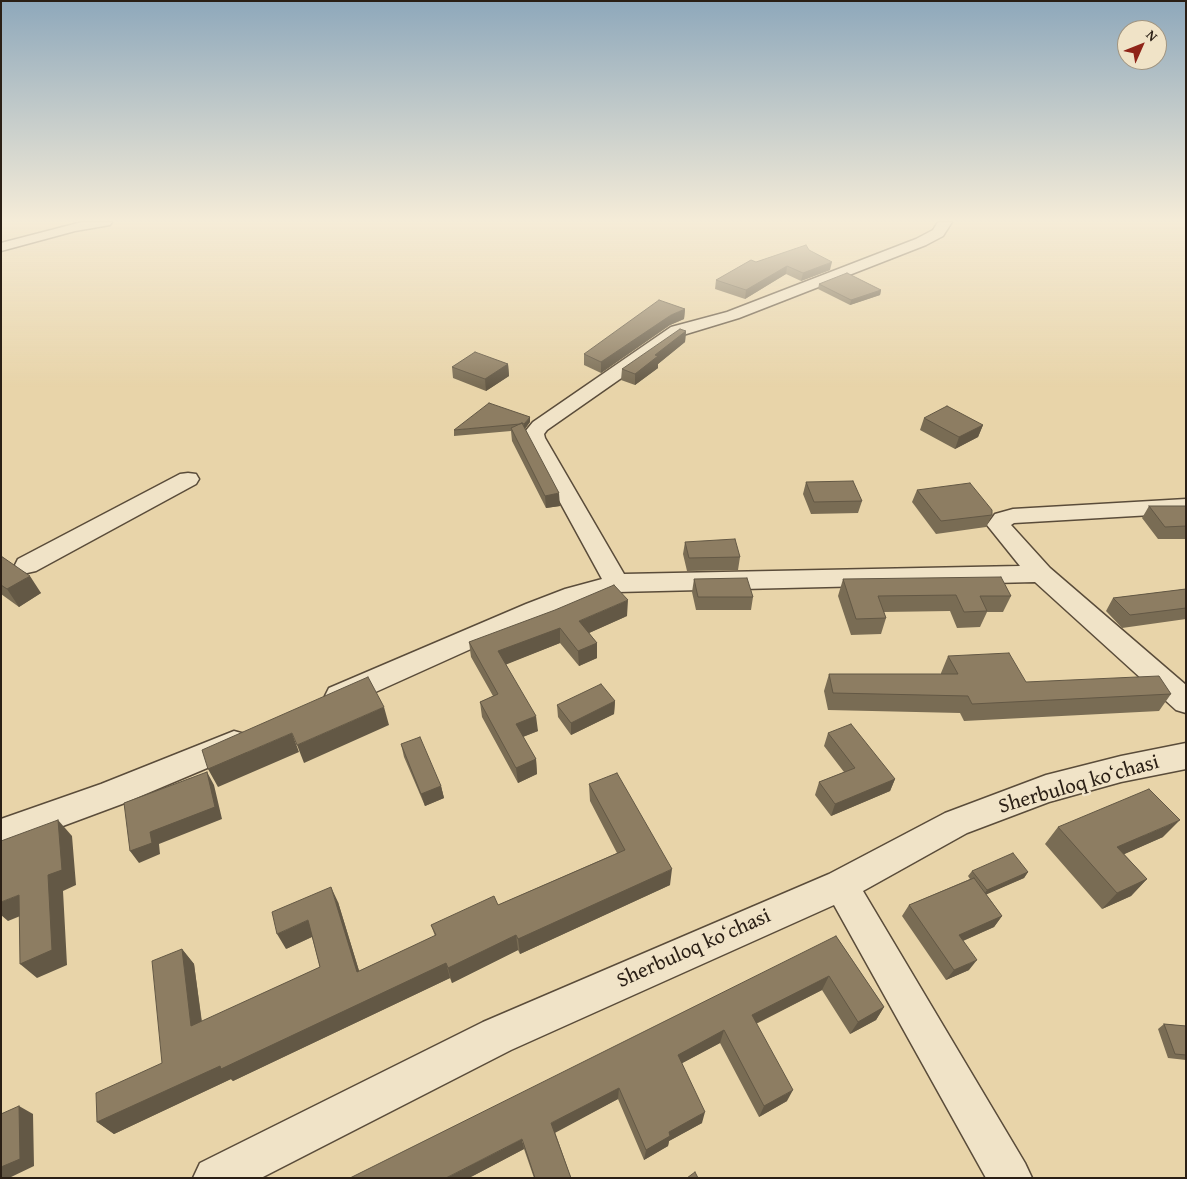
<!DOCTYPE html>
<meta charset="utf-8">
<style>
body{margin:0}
#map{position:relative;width:1187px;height:1179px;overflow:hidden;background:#e8d4a9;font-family:"Gentium Book Plus",serif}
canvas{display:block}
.frame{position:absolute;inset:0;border:2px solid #2a1f15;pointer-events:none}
.north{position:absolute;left:1117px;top:20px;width:50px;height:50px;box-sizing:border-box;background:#f0e3c7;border:1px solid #a19580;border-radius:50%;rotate:46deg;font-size:14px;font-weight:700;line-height:20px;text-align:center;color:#2a1f15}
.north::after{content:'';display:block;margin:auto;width:18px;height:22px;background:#8f2418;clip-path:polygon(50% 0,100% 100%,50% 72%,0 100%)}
</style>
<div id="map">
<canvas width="1187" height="1179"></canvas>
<div class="frame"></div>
<div class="north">N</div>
</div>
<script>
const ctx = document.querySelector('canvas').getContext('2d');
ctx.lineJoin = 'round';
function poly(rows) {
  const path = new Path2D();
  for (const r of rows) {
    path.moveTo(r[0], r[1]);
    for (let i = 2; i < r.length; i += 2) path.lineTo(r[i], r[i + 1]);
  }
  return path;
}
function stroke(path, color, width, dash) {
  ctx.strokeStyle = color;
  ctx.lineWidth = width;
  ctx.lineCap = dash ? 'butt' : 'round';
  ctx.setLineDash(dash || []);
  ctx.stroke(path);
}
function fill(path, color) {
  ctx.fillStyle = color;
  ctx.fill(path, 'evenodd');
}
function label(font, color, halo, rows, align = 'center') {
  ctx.font = font + ' "Gentium Book Plus",serif';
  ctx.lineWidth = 4.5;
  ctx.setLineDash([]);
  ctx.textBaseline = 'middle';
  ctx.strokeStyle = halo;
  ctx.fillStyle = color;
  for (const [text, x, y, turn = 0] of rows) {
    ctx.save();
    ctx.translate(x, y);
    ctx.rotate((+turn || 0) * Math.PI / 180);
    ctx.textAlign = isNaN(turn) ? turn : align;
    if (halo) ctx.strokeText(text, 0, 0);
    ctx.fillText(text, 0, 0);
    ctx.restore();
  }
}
const street = poly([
 [82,222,112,222,110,225,75,231,1,251,1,243,82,222],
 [938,222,952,222,943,236,926,245,739,318,683,335,547,430,544,434,545,438,624,574,1020,566,987,525,995,514,1013,509,1186,499,1186,513,1014,523,1011,525,1050,568,1186,685,1186,713,1176,710,1035,582,617,592,583,601,544,616,349,704,339,707,329,704,325,696,329,688,526,604,565,589,602,579,525,438,524,433,533,422,671,327,727,312,916,239,933,230,938,222],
 [188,473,196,474,199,479,196,484,36,571,27,573,18,571,15,565,18,559,180,474,188,473],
 [234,731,245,734,249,743,245,752,122,804,1,849,1,819,101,784,234,731],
 [1186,743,1186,769,1121,782,1049,802,967,833,863,891,1025,1163,1032,1178,986,1178,834,905,511,1050,261,1178,193,1178,200,1163,483,1022,829,874,945,813,1046,775,1121,756,1186,743]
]);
stroke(street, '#5a4c3a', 3);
fill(street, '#f0e3c7');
fill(poly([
 [809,250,830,270,801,281,786,274,745,299,715,289,716,280,756,262],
 [819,284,881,290,880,295,850,305,818,289],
 [685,309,684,319,670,325,601,373,584,365,584,354],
 [686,331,685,342,658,364,658,368,635,385,621,380,622,369],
 [508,364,509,376,486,391,453,378,452,367],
 [924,418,983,425,978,437,955,449,920,430],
 [530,422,525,429,560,506,546,508,512,441,511,431,454,436,454,430],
 [806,482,862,501,858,513,811,514,803,494],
 [917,490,992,515,986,527,936,534,912,502],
 [1149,506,1186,506,1186,539,1158,539,1142,518],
 [685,542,740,557,738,570,687,571,683,554],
 [1,556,41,593,19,607,1,594],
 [694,579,753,597,751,610,696,610,692,592],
 [843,579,1011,596,1003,612,987,612,980,627,957,628,950,611,884,612,886,618,881,634,851,635,838,596],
 [1186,589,1186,619,1122,628,1106,611,1113,598],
 [627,616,589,633,597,643,597,658,579,666,560,643,506,664,538,731,523,737,536,759,537,774,518,783,482,717,480,702,493,696,471,657,469,642],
 [948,656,1026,682,1171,694,1159,711,964,721,960,713,828,710,824,691,829,674,941,674,941,673],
 [615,701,614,714,571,735,558,717,557,705],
 [828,733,895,779,890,791,831,816,815,795,819,782,844,772,824,746],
 [401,744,441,786,444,798,425,806,404,757],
 [589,784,670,885,520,954,518,950,452,983,450,978,233,1081,231,1079,114,1134,97,1122,162,1063,182,949,194,964,202,1022,320,967,312,937,286,949,338,902,359,971,435,936,431,925,498,905,617,853,590,801],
 [1058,827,1163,837,1124,854,1147,879,1131,896,1102,909,1045,844],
 [972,871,1028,872,1024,878,986,894,1002,916,994,927,963,941,969,970,946,980,902,916,909,905,970,879,968,876],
 [836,936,884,1007,876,1020,850,1034,822,990,756,1024,787,1101,759,1117,720,1043,682,1063,702,1123,669,1141,668,1146,644,1160,618,1099,555,1132,571,1178,534,1178,524,1149,469,1178],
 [1164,1024,1186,1026,1186,1060,1168,1058,1158,1029]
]), '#796c54');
fill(poly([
 [832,262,830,270,801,281,803,273],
 [787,266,786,274,745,299,746,290],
 [881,290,880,295,850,305,851,300],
 [685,309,684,319,670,325,601,373,601,362,671,315],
 [686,331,685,342,658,364,658,368,635,385,635,374,655,355],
 [508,364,509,376,486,391,485,379],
 [530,417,530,422,524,430,524,424],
 [983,425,978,437,955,449,959,437],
 [559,493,560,506,546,508,545,496],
 [30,576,41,593,19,607,7,589],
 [628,600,627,616,580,637,579,621],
 [560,628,560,643,500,667,498,651],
 [597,643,597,658,579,666,578,651],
 [615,701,614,714,571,735,571,723],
 [384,707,389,725,304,763,297,745],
 [536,716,538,731,517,739,516,724],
 [292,733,299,752,218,787,208,769],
 [536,759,537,774,518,783,516,768],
 [207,772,214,785,222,819,159,844,160,854,139,863,130,851,150,832],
 [895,779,890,791,831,816,835,804],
 [441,786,444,798,425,806,421,794],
 [58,820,72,836,76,885,63,891,67,965,37,978,20,964,48,875],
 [1180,820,1163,837,1102,864,1117,847],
 [672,869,670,885,520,954,518,939],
 [1028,872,1024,878,983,896,987,890],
 [1147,879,1131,896,1102,909,1117,893],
 [331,887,338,902,364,987,357,972],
 [19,895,35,910,8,921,1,915,1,902],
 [1002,916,994,927,951,946,959,935],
 [308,920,316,935,286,949,277,934],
 [516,935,518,950,452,983,448,968],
 [182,949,194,964,204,1040,191,1026],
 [977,960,969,970,946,980,954,970],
 [446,963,450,978,233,1081,231,1079,114,1134,97,1122],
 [829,976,822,990,747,1028,752,1015],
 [884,1007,876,1020,850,1034,858,1022],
 [724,1030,720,1043,675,1067,678,1055],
 [619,1088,618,1099,553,1134,551,1123],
 [793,1090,787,1101,759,1117,764,1106],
 [19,1106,33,1114,34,1166,9,1178,1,1178,1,1167],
 [705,1112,702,1123,669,1141,668,1146,644,1160,646,1150,669,1132],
 [522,1139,524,1149,469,1178,446,1178]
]), '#635845');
const building = poly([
 [806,245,809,250,832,262,803,273,787,266,746,290,716,280,751,260,756,262,806,245],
 [847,273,881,290,851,300,819,284,847,273],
 [659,300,685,309,671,315,601,362,584,354,659,300],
 [680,329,686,331,655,355,658,356,635,374,622,369,680,329],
 [475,352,508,364,485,379,452,367,475,352],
 [489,403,530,417,524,424,522,423,520,424,454,430,489,403],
 [947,406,983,425,959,437,924,418,947,406],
 [522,423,559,493,545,496,511,428,522,423],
 [853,481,862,501,814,502,806,482,853,481],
 [970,483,992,510,992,515,941,521,917,490,970,483],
 [1149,506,1186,506,1186,526,1165,527,1149,506],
 [735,539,740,557,689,558,685,542,735,539],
 [1,556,30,576,7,589,1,585,1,556],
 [1001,577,1011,596,980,596,987,611,964,612,956,595,878,596,886,618,856,619,843,579,1001,577],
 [747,578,753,597,698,597,694,579,747,578],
 [614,585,628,600,579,621,597,643,578,651,560,628,498,651,536,716,516,724,536,759,516,768,480,702,498,694,469,642,555,610,614,585],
 [1186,589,1186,608,1130,615,1113,598,1186,589],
 [1009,653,1026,682,1159,676,1171,694,972,704,968,696,833,693,829,674,958,674,948,656,1009,653],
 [368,677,384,707,297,745,292,733,208,769,202,750,368,677],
 [601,684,615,701,571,723,557,705,601,684],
 [851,724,895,779,835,804,819,782,855,768,828,733,851,724],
 [420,737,441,786,421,794,401,744,420,737],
 [207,772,215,807,150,832,152,843,130,851,124,803,207,772],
 [617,773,672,869,518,939,516,935,448,968,446,963,221,1069,220,1066,97,1122,96,1093,162,1063,152,961,182,949,191,1026,320,967,308,920,277,934,272,912,331,887,357,972,436,935,431,925,494,896,498,905,625,850,589,784,617,773],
 [1149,789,1180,820,1117,847,1147,879,1117,893,1058,827,1149,789],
 [58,820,62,870,48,875,52,950,20,964,19,895,1,902,1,841,58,820],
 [1013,853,1028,872,987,890,972,871,1013,853],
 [974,878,1002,916,959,935,977,960,954,970,909,905,974,878],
 [836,936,884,1007,858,1022,829,976,752,1015,793,1090,764,1106,724,1030,678,1055,705,1112,669,1132,670,1136,646,1150,619,1088,551,1123,571,1178,535,1178,522,1139,446,1178,350,1178,836,936],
 [1164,1024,1186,1026,1186,1055,1175,1054,1164,1024],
 [19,1106,20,1159,1,1167,1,1114,19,1106],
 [695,1172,698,1178,687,1178,695,1172]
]);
fill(building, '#8d7d62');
stroke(building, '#635845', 1);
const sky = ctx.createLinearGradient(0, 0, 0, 387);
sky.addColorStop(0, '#8ea8bb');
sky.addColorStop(0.57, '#f5ecd8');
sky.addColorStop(1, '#f5ecd800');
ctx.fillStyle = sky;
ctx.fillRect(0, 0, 1187, 387);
label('21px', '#2a1f15', '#f0e3c7', [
 ["Sherbuloq koʻchasi",1079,785,-16],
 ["Sherbuloq koʻchasi",694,949,-24]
]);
</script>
